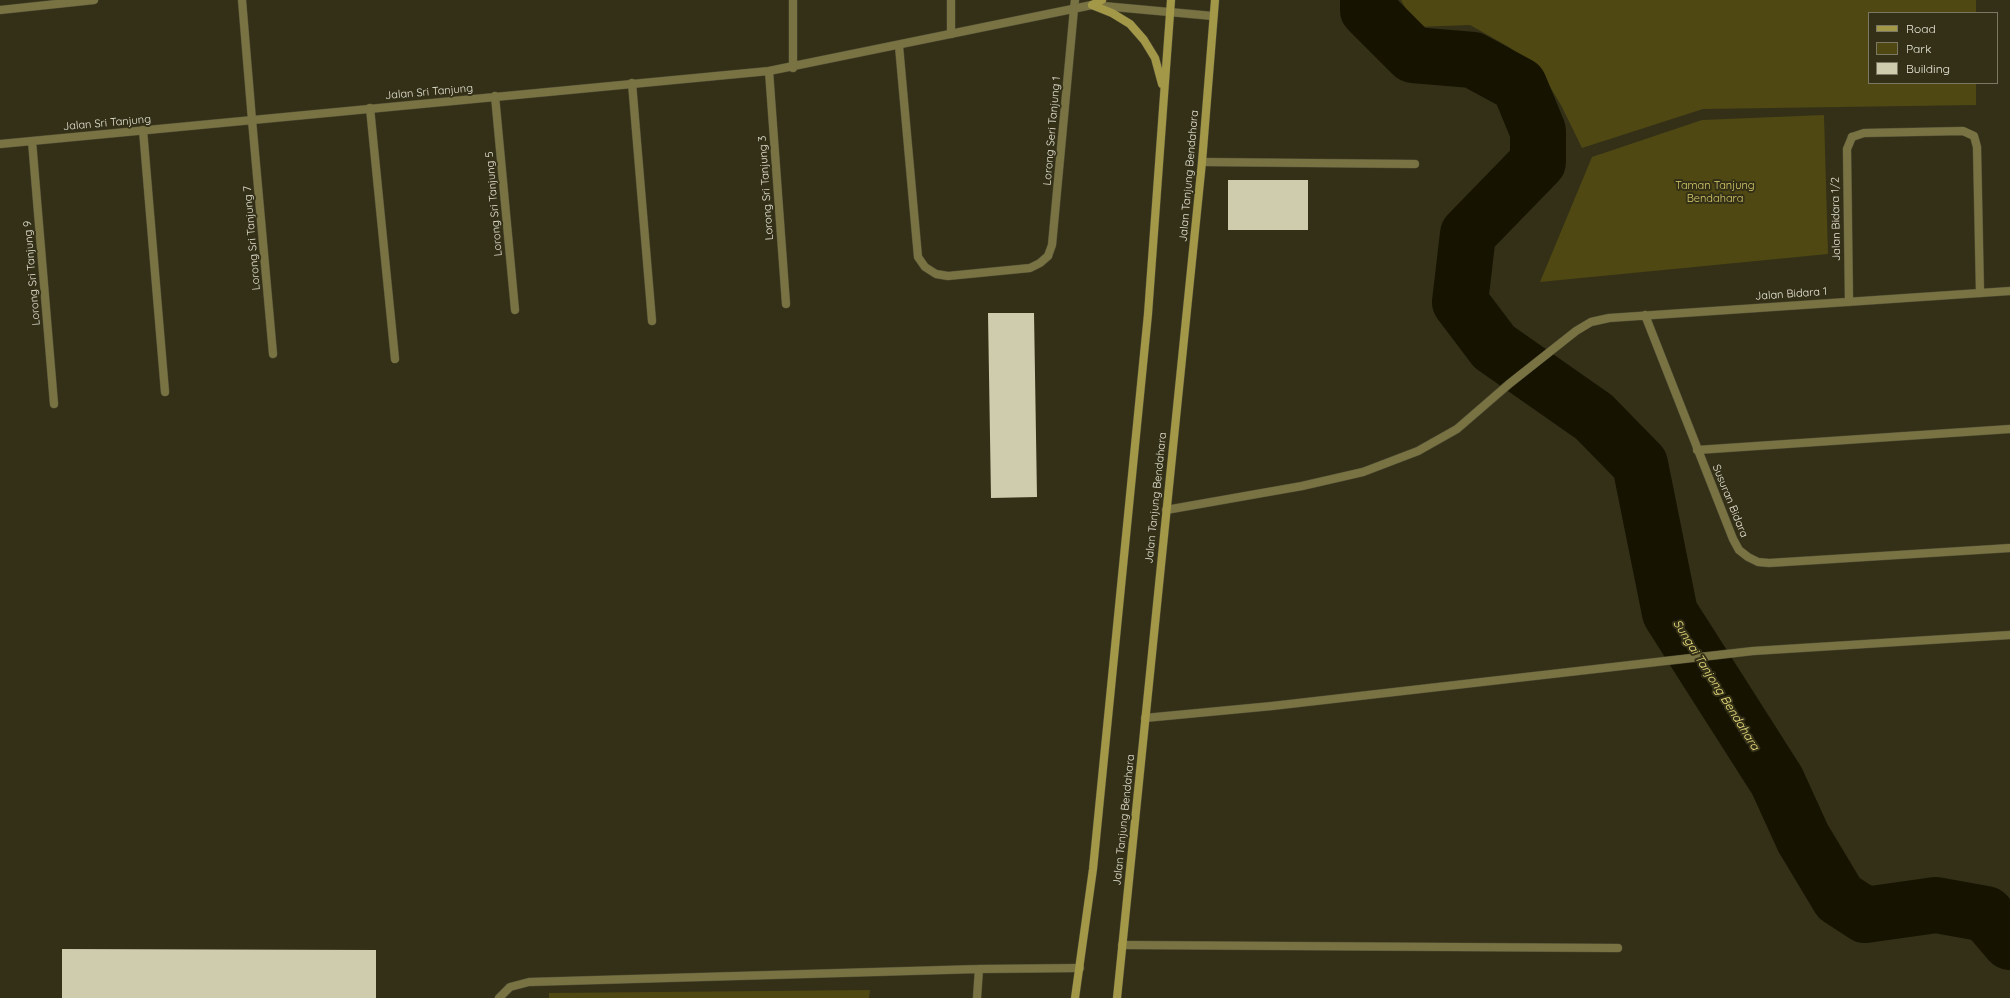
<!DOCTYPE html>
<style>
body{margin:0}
#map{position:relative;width:2010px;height:998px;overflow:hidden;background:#333017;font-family:Quicksand,sans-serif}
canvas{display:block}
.legend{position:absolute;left:1868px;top:12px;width:130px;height:72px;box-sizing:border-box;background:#333017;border:1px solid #7b7964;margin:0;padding:5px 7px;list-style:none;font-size:12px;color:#e8e7d8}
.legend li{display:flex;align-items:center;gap:8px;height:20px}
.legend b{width:20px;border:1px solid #7b7964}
</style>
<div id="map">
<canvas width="2010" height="998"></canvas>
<ul class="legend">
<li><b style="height:5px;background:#a39848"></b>Road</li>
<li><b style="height:11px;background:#4f4813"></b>Park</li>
<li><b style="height:11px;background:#cfccae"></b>Building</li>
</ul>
</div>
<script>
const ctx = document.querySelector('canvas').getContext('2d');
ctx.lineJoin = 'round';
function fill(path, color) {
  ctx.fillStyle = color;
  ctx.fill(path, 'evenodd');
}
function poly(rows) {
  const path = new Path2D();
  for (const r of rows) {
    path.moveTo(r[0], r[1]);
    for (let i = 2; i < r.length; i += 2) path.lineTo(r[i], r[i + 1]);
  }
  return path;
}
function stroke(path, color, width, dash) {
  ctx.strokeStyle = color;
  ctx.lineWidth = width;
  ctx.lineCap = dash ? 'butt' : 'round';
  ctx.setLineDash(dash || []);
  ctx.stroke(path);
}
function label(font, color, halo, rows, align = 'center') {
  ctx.font = font + ' Quicksand,sans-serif';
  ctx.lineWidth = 4;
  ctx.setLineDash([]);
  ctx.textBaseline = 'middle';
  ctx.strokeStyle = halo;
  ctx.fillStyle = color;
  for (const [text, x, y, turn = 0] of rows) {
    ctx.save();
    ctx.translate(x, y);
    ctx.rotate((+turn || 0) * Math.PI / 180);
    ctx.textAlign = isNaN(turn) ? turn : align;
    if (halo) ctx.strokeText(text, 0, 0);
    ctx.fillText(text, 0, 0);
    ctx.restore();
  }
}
fill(poly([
 [1401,0,1976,0,1976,13,1869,13,1869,83,1976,83,1976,105,1703,109,1582,148,1562,107,1542,73,1509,47,1470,25,1416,27],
 [1824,115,1828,254,1540,282,1592,157,1702,120],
 [870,990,869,998,549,998,549,993]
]), '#4f4813');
stroke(poly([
 [1368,0,1368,10,1413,55,1473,60,1519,85,1538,131,1538,162,1468,234,1460,302,1494,347,1594,417,1640,464,1670,613,1777,781,1803,838,1839,898,1865,915,1936,905,1986,914,2010,942]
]), '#161301', 56);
fill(poly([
 [1228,180,1308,180,1308,230,1228,230],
 [988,313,1034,313,1037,497,991,498],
 [62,949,376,950,376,998,62,998]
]), '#cfccae');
const service = poly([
 [242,0,252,120],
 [1074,9,1075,0],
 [0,10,94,0],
 [951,34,951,0],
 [899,46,918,257,925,267,936,274,948,276,1030,268,1040,263,1048,256],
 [632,83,652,321],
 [370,108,395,359],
 [143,130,165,392],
 [1852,137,1864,133,1963,131,1974,136,1977,147,1980,293],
 [1202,162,1415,164],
 [1697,450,2010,429],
 [1122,945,1618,948],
 [499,998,510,987,529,982,979,969,1080,968],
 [977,998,979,969]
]);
const minor = poly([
 [793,0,793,68],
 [769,71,786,304],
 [495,96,515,310],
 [252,120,273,354],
 [32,141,54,404],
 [0,144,769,71,1092,5,1213,16],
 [1048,256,1052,245,1074,9],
 [1849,302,1847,149,1852,137],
 [1645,315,1733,539,1739,550,1748,557,1758,562,1769,563,2010,548],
 [1166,510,1302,486,1363,472,1418,451,1457,429,1509,384,1576,331,1591,322,1609,318,2010,291],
 [1145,718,1272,706,1753,651,2010,635]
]);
const secondary = poly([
 [1092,5,1112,13,1130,24,1144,40,1155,58,1162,84],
 [1092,5,1102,0],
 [1075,998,1093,869,1148,314,1171,0],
 [1117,998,1202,162,1215,0]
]);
stroke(service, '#504d36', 9);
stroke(minor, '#504d36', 9);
stroke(secondary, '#504d36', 9);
stroke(service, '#797343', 8);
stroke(minor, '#797343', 8);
stroke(secondary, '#a39848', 8);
label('11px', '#e8e7d8', '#333017', [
 ["Jalan Sri Tanjung",429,92,-5],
 ["Jalan Sri Tanjung",107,123,-5],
 ["Lorong Seri Tanjung 1",1052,131,-85],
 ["Jalan Tanjung Bendahara",1189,176,-85],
 ["Lorong Sri Tanjung 3",766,188,-94],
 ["Lorong Sri Tanjung 5",494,204,-95],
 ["Jalan Bidara 1/2",1836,219,-91],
 ["Lorong Sri Tanjung 7",252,238,-95],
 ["Lorong Sri Tanjung 9",32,273,-95],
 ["Jalan Bidara 1",1791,294,-4],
 ["Jalan Tanjung Bendahara",1156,498,-84],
 ["Susuran Bidara",1730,501,68],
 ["Jalan Tanjung Bendahara",1124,820,-84]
]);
label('11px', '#d9cc6b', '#333017', [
 ["Taman Tanjung",1715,186],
 ["Bendahara",1715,199]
]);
label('italic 12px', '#ede17f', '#333017', [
 ["Sungai Tanjong Bendahara",1716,685,58]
]);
</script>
